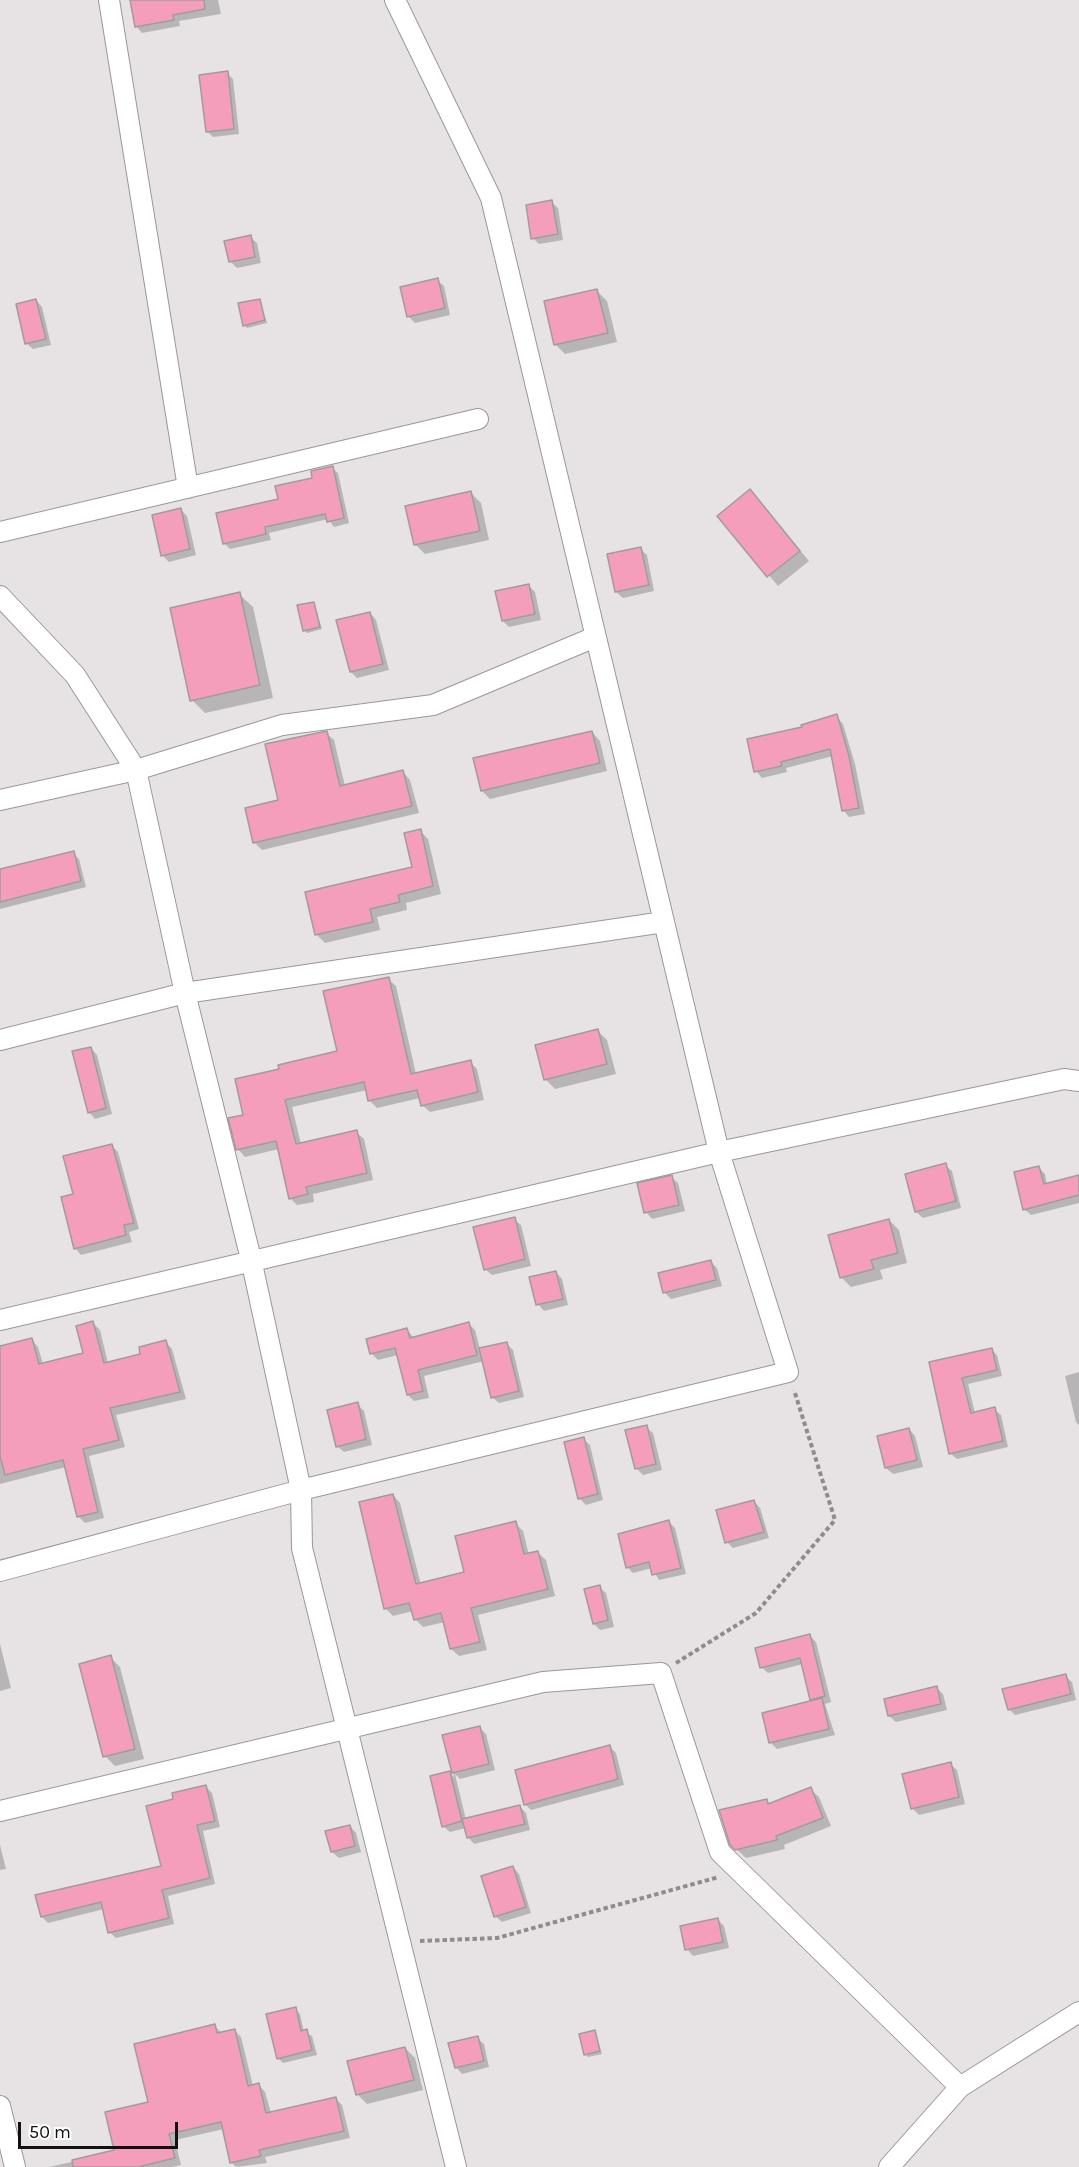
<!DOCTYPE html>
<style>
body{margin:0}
#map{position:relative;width:1079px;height:2167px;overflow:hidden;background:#e7e3e4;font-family:Karla,sans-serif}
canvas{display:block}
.scale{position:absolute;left:18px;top:2122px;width:160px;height:27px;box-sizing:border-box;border:3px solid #121011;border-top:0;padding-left:8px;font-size:18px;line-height:21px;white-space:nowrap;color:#121011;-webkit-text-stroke:4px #fff;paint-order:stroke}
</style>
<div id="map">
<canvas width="1079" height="2167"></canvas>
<div class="scale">50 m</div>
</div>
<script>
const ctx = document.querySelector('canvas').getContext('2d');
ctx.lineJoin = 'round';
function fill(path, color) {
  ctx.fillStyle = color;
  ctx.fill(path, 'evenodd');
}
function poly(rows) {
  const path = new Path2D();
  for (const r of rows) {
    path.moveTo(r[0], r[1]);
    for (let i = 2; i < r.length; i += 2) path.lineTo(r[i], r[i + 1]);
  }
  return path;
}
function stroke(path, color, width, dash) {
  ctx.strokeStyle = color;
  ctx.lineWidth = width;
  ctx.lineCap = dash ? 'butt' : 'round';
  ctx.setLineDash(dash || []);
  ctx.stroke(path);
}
fill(poly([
 [131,0,218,0,221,14,179,21,180,26,142,33,136,26],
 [227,73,233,79,239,134,213,137,207,131],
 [551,202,558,208,563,240,539,244,533,238],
 [250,237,257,243,261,263,237,268,231,262],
 [437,280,444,286,450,315,415,323,408,316],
 [597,291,607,301,617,342,565,354,555,344],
 [36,300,42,307,51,345,33,349,26,343],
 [259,300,267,323,247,328,244,325],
 [332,468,338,473,349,523,334,527,328,519,269,533,271,540,230,549,224,543,280,500],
 [750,491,809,561,778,586,719,516],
 [471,493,481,503,489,540,425,554,415,544],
 [181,510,187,516,196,555,169,562,162,555],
 [640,549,647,555,654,591,623,598,616,592],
 [528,585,535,592,541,620,509,627,503,621],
 [239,594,253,607,273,698,205,713,192,700],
 [314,603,322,629,307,633,304,630],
 [370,613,376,620,389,670,357,678,351,672],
 [837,717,843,724,855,764,865,814,849,817,843,810,833,756,786,768,787,772,762,778,756,771,804,728],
 [592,732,600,741,607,771,490,799,482,791],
 [326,733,334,740,345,786,403,772,410,780,419,813,262,850,255,843],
 [420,831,428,839,441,894,406,903,407,910,377,917,380,930,325,943,317,935,307,893,414,868],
 [73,853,79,859,86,887,0,909,0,871],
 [388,979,396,986,416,1074,470,1062,477,1069,484,1100,430,1112,422,1105,420,1098,377,1108,370,1101,367,1090,292,1107,301,1144,356,1132,364,1139,373,1180,313,1194,314,1202,297,1205,290,1198,279,1149,245,1157,238,1149,244,1116,281,1070,339,1053],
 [597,1030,607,1040,616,1074,555,1089,545,1079],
 [91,1048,97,1055,112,1114,95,1119,89,1112],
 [112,1146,118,1152,139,1229,129,1232,132,1242,81,1255,75,1248,74,1196],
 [945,1165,952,1171,961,1208,923,1218,916,1212],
 [1039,1168,1045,1174,1047,1185,1079,1177,1079,1203,1031,1215,1024,1209],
 [671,1177,678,1183,685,1211,652,1219,646,1212],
 [514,1219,521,1225,531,1266,492,1275,485,1269],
 [889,1220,899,1230,907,1263,880,1270,883,1279,851,1287,841,1277],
 [711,1262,717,1268,722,1286,671,1299,664,1292],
 [556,1272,562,1279,568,1305,544,1311,538,1304],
 [93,1323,100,1330,108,1363,142,1355,166,1342,172,1349,186,1399,116,1415,125,1447,89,1456,104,1518,85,1523,79,1517,66,1467,0,1484,0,1348,32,1340,38,1347,43,1364,84,1354],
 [469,1324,475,1330,480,1349,506,1343,513,1350,524,1397,499,1403,492,1397,484,1361,424,1376,429,1398,414,1401,408,1395,398,1355,378,1360,372,1354,407,1330,414,1338],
 [991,1349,997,1355,1002,1376,968,1384,975,1413,994,1409,1001,1415,1008,1447,957,1459,950,1453,931,1363],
 [1079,1372,1079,1425,1076,1422,1065,1376],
 [357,1404,364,1411,372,1445,344,1452,337,1446],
 [646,1427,653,1433,662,1470,643,1475,636,1468],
 [909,1429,915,1436,923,1467,893,1474,886,1468,879,1437],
 [583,1439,590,1445,603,1500,586,1505,579,1498],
 [393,1495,400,1503,421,1585,466,1573,515,1523,523,1531,529,1555,538,1553,546,1560,555,1596,478,1615,487,1650,459,1656,451,1649,445,1622,423,1627,415,1619,413,1611,393,1616,385,1608],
 [754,1501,760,1508,769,1538,733,1548,727,1542],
 [669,1522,675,1528,686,1574,659,1580,652,1568,633,1573,627,1567],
 [599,1587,606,1593,614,1627,600,1630,594,1624],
 [810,1636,816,1642,831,1702,825,1704,835,1735,777,1749,771,1743,764,1714,814,1702,803,1664,768,1673,761,1667],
 [0,1644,11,1688,0,1691],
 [110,1657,120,1667,144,1759,115,1766,105,1756],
 [1065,1676,1072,1682,1076,1700,1015,1715,1009,1709],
 [936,1687,943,1694,947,1710,896,1722,889,1716],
 [480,1728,486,1734,495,1770,460,1779,455,1774,466,1820,520,1807,526,1813,530,1830,474,1844,468,1837,466,1828,450,1832,443,1826,450,1773,454,1777,444,1736],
 [610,1747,616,1753,624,1785,531,1810,525,1804],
 [950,1764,957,1770,965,1804,919,1815,912,1808],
 [206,1787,212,1793,220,1827,203,1831,215,1884,168,1896,174,1924,116,1938,109,1932,104,1909,48,1923,42,1917,162,1867,175,1800],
 [810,1789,819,1797,831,1826,784,1845,785,1849,746,1858,732,1845,766,1800,771,1805],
 [350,1826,356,1833,361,1852,339,1858,332,1852],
 [0,1845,6,1869,0,1870],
 [513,1867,519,1874,531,1913,502,1922,495,1916],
 [717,1919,724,1926,729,1948,693,1956,687,1949],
 [295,2009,300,2014,304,2032,312,2036,317,2055,283,2063,278,2058],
 [214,2026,222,2033,234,2030,241,2037,253,2086,259,2085,265,2092,271,2113,335,2098,342,2105,350,2138,265,2157,267,2163,236,2167,232,2163,224,2129,175,2140,181,2165,172,2167,49,2167,116,2152,149,2104],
 [595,2032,602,2054,588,2057,585,2054],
 [477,2038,484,2044,489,2067,462,2074,456,2067],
 [405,2048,415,2058,423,2090,367,2104,357,2094]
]), '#0003');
const building = poly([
 [130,0,204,0,205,9,173,15,174,20,135,27,130,0],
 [228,71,234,129,206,132,199,75,228,71],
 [552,200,558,234,531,239,526,205,552,200],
 [251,235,255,257,229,262,224,241,251,235],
 [438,278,445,308,407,317,400,287,438,278],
 [597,289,608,333,554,345,544,301,597,289],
 [36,299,46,339,25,344,16,304,36,299],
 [260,299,265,320,243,326,238,303,260,299],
 [333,466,344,518,327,522,325,514,265,527,266,534,223,544,216,513,278,499,275,486,312,478,311,471,333,466],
 [750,489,800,551,767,577,717,516,750,489],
 [471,491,480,531,414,545,405,506,471,491],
 [181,508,190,549,161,556,152,515,181,508],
 [641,547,649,585,615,592,607,554,641,547],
 [529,584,535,614,502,621,495,591,529,584],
 [240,592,260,685,190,701,170,608,240,592],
 [314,602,320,627,303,631,297,605,314,602],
 [370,612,383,664,350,672,336,620,370,612],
 [837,714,849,756,859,808,842,811,830,749,781,762,782,766,754,772,747,739,802,727,801,725,837,714],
 [327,731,340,786,403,770,412,806,253,843,245,808,278,800,265,744,327,731],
 [592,731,600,763,481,791,473,758,592,731],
 [421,829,433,886,398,895,400,902,370,909,373,922,315,935,305,892,412,867,404,833,421,829],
 [74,851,81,881,0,902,0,869,74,851],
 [389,977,411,1074,471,1060,478,1092,421,1106,417,1090,368,1101,364,1082,285,1100,296,1144,357,1130,367,1173,306,1187,308,1194,289,1199,276,1141,236,1150,228,1118,243,1115,235,1079,279,1069,278,1065,337,1051,323,991,389,977],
 [598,1029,607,1064,544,1080,535,1045,598,1029],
 [91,1047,106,1108,88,1113,72,1051,91,1047],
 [112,1144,134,1223,124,1225,126,1235,74,1249,61,1197,73,1194,63,1156,112,1144],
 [946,1163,956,1201,915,1212,905,1174,946,1163],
 [1039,1166,1044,1184,1079,1175,1079,1195,1023,1210,1014,1172,1039,1166],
 [672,1175,679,1205,644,1213,637,1183,672,1175],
 [515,1217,525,1259,484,1270,473,1227,515,1217],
 [889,1219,898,1253,871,1260,874,1269,840,1278,828,1235,889,1219],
 [711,1260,716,1280,663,1293,658,1273,711,1260],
 [556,1271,563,1299,536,1305,529,1277,556,1271],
 [93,1321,104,1363,140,1354,139,1347,166,1340,180,1392,110,1408,119,1440,83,1449,98,1512,77,1517,63,1460,5,1475,0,1456,0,1346,32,1338,39,1364,83,1353,76,1326,93,1321],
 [469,1322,477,1355,418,1370,423,1391,407,1395,395,1348,370,1354,366,1339,407,1328,410,1338,469,1322],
 [507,1342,519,1391,491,1398,479,1348,507,1342],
 [992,1348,997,1370,962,1378,971,1413,995,1407,1003,1441,949,1454,929,1362,992,1348],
 [358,1402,366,1439,336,1447,327,1410,358,1402],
 [647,1425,656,1464,635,1469,625,1430,647,1425],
 [909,1428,917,1460,885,1468,877,1436,909,1428],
 [584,1437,598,1494,578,1499,564,1442,584,1437],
 [393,1494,416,1584,464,1572,455,1536,516,1521,524,1554,538,1551,548,1589,471,1608,480,1642,450,1649,441,1613,414,1620,409,1603,384,1609,359,1502,393,1494],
 [754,1500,764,1532,725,1543,716,1510,754,1500],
 [669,1520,681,1568,652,1575,649,1562,626,1568,618,1534,669,1520],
 [600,1585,608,1620,593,1624,584,1589,600,1585],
 [810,1634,825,1696,810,1700,800,1658,760,1668,755,1648,810,1634],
 [111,1655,135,1749,103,1757,79,1664,111,1655],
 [1066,1674,1071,1694,1008,1710,1002,1689,1066,1674],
 [937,1686,941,1704,888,1716,884,1699,937,1686],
 [822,1698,829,1729,769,1743,762,1713,822,1698],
 [480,1726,489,1764,452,1773,442,1735,480,1726],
 [610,1745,618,1779,524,1805,515,1770,610,1745],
 [951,1762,959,1797,911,1809,902,1774,951,1762],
 [450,1771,462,1821,442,1827,430,1776,450,1771],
 [206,1785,215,1821,197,1825,210,1878,162,1890,169,1918,108,1933,101,1902,41,1917,35,1895,161,1866,146,1806,173,1799,172,1793,206,1785],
 [811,1787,823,1818,776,1836,777,1840,735,1850,730,1845,719,1810,767,1799,768,1804,811,1787],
 [520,1805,525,1824,467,1838,462,1819,520,1805],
 [350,1825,355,1846,331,1852,325,1831,350,1825],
 [513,1866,526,1907,494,1917,481,1876,513,1866],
 [718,1918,723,1942,685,1950,680,1926,718,1918],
 [296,2007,301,2031,307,2029,312,2050,277,2059,266,2014,296,2007],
 [215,2024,217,2033,235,2029,248,2086,259,2083,266,2113,336,2097,344,2131,259,2150,261,2156,230,2163,221,2122,169,2134,175,2158,138,2167,73,2167,72,2160,114,2150,105,2112,148,2102,134,2044,215,2024],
 [595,2030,600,2051,584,2055,579,2034,595,2030],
 [478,2036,484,2061,455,2068,448,2043,478,2036],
 [405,2047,414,2080,356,2095,347,2061,405,2047]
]);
fill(building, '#f59ebc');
stroke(building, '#a09c9d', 1.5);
const street = poly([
 [109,0,188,488],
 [0,532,478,419],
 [0,596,75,675,136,770,185,993,251,1259,301,1490,302,1548,456,2167],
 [0,800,136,770,282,725,433,705,595,637],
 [0,1040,185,993,664,922],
 [0,1320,719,1152,1064,1079,1079,1081],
 [0,1571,301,1490,788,1372,719,1152,491,198,395,0],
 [0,1811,543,1682,661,1673,720,1852,960,2087],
 [0,2106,15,2167],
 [889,2167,960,2087,1079,2012]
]);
stroke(street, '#9b9798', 22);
stroke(poly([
 [676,1663,756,1613,835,1520,794,1390],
 [420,1941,497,1938,719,1877]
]), '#8f8c8d', 4, [4.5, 3]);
stroke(street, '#fff', 20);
</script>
